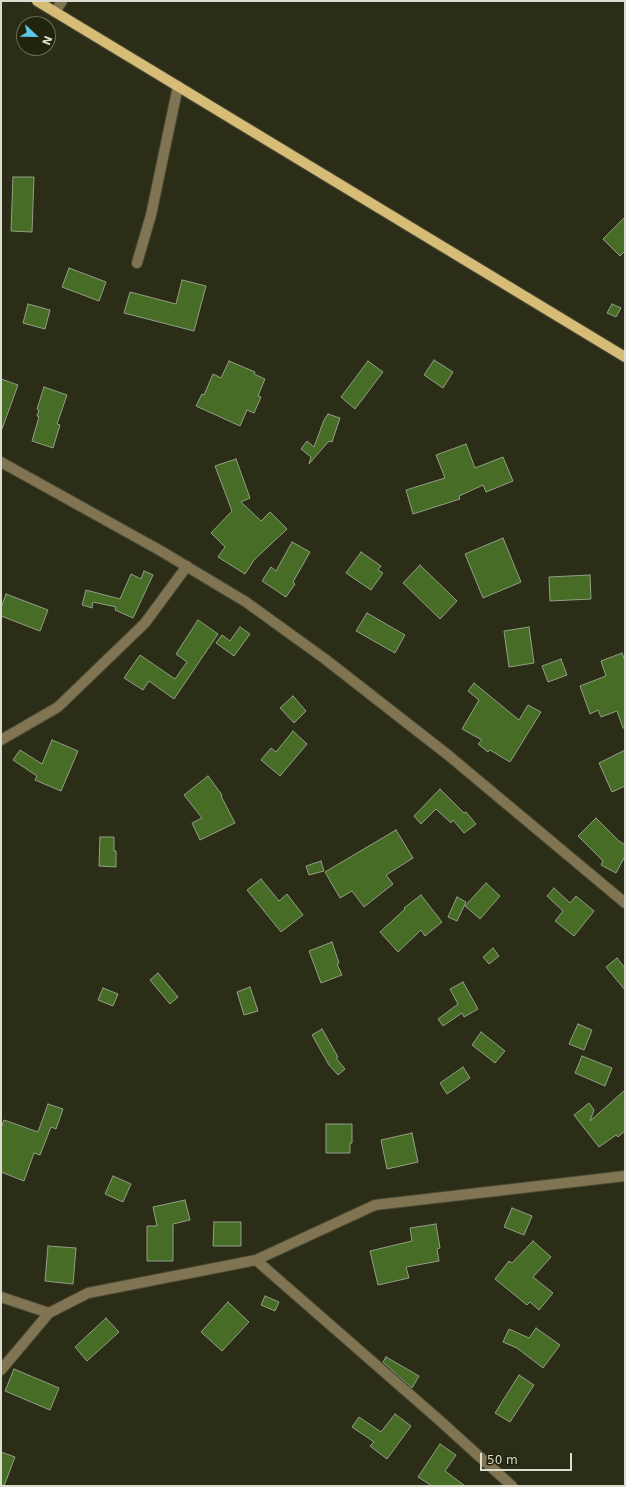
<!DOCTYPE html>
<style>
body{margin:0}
#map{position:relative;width:626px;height:1487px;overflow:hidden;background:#2c2d17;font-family:"DejaVu Sans",sans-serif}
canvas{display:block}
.frame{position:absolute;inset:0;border:2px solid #dcddcf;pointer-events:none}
.north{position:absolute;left:16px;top:16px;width:40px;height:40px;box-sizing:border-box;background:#22230d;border:1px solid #6c6d5b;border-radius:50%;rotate:112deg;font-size:11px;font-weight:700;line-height:16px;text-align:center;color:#dcddcf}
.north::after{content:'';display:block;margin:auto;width:14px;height:18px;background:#5cc7e7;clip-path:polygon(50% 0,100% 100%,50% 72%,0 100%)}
.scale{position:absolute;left:480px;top:1453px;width:92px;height:18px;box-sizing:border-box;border:2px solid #dcddcf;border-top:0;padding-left:5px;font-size:12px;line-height:14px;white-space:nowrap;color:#dcddcf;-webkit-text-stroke:3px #22230d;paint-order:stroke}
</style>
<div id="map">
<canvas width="626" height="1487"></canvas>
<div class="frame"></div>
<div class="north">N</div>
<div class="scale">50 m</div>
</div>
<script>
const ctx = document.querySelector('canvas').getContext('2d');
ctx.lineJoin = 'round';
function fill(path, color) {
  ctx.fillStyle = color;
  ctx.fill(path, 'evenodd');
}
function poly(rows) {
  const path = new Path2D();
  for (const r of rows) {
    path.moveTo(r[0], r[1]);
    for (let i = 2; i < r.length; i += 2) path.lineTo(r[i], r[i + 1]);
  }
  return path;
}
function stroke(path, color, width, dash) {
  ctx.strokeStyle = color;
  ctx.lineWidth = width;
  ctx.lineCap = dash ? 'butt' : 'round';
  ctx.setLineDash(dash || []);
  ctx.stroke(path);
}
const building = poly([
 [13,177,34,177,32,232,11,231,13,177],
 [625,217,625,251,620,256,603,239,625,217],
 [69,268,106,282,99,301,62,287,69,268],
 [182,280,206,286,194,331,124,313,130,292,176,304,182,280],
 [28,304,50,310,45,329,23,323,28,304],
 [612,304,621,308,616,317,607,313,612,304],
 [434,360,453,372,443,388,424,375,434,360],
 [229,361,255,372,254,374,265,379,258,396,261,397,254,413,247,410,240,426,196,406,202,394,204,395,213,374,221,378,229,361],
 [368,361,383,372,355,409,341,397,368,361],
 [1,379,18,385,2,429,1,429,1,379],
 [44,387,67,395,57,424,60,425,53,448,32,441,39,417,37,416,39,410,37,409,44,387],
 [328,414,340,418,332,442,329,441,309,464,311,457,301,449,307,441,314,447,324,420,328,414],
 [466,444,475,468,503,457,513,481,486,492,483,485,459,496,460,499,413,514,406,490,445,478,436,455,466,444],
 [236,459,250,498,241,502,261,521,270,512,287,529,254,560,245,574,218,557,225,547,211,533,232,511,215,466,236,459],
 [503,538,521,582,483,598,465,554,503,538],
 [292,542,310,552,293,582,295,584,286,597,262,581,271,567,276,571,292,542],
 [361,552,381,566,378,570,383,573,371,590,346,573,361,552],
 [420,565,457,601,440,619,403,583,420,565],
 [144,571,153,575,133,618,115,610,116,607,93,602,92,608,82,605,86,590,120,599,131,574,141,579,144,571],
 [590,575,591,599,550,601,549,577,590,575],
 [6,594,48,610,40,631,1,616,1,608,6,594],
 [367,613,405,635,395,653,356,631,367,613],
 [198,620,218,634,174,699,149,681,143,690,124,678,140,655,175,679,187,662,176,654,198,620],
 [240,627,250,634,234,656,216,643,222,635,230,641,240,627],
 [529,627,534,663,509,667,504,631,529,627],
 [622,653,625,661,625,728,623,728,617,711,601,717,598,710,590,714,580,686,606,676,601,661,622,653],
 [561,659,567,675,548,682,542,666,561,659],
 [474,683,519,720,528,705,541,712,510,762,490,750,488,752,478,744,482,740,462,729,479,700,468,691,474,683],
 [293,696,306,711,294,723,280,708,293,696],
 [293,731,307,744,280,776,261,760,271,748,276,752,293,731],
 [52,740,78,751,61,791,35,780,37,776,13,760,20,750,42,764,52,740],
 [625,750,625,786,612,792,599,763,625,750],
 [208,776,222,795,221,796,235,823,200,840,192,823,202,818,184,795,208,776],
 [440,789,464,813,466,812,476,824,464,833,453,820,451,823,436,809,421,824,414,816,440,789],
 [596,818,619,841,625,845,625,856,616,873,601,865,603,861,578,836,596,818],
 [396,830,413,858,386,875,393,884,364,907,352,891,340,898,325,872,396,830],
 [100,837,114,837,114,851,116,851,116,867,99,866,100,837],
 [321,861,324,871,309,875,306,866,321,861],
 [261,879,279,901,287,894,303,915,281,932,247,890,261,879],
 [486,883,500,896,480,919,465,906,486,883],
 [554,888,570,903,576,896,594,911,574,936,555,921,563,911,547,896,554,888],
 [421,895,442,922,425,936,421,930,398,952,380,932,405,909,404,908,421,895],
 [457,897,466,902,457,921,448,917,457,897],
 [332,942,339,963,337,964,342,975,321,983,309,951,332,942],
 [493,948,499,956,489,964,483,957,493,948],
 [617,958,625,968,625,990,606,967,617,958],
 [158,973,178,997,170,1004,150,980,158,973],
 [463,982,478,1009,464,1017,462,1013,443,1026,438,1019,458,1004,450,989,463,982],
 [250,987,258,1011,244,1015,237,992,250,987],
 [103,988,118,994,113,1006,98,1000,103,988],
 [578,1024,592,1030,584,1050,569,1044,578,1024],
 [322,1029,338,1057,336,1058,345,1069,338,1075,329,1065,312,1035,322,1029],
 [481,1032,505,1051,495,1063,472,1045,481,1032],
 [582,1056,612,1068,605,1086,575,1073,582,1056],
 [463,1067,470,1078,447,1094,440,1083,463,1067],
 [625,1090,625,1131,618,1137,616,1135,599,1147,574,1115,589,1103,594,1110,590,1121,625,1090],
 [48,1104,63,1109,56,1129,51,1127,40,1155,34,1153,24,1181,1,1172,1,1128,4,1120,38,1132,48,1104],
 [326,1124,352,1124,352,1143,350,1143,350,1153,326,1153,326,1124],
 [412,1133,418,1162,387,1169,381,1140,412,1133],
 [113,1176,131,1184,123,1202,105,1194,113,1176],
 [185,1200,190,1220,173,1224,173,1261,147,1261,147,1226,157,1226,153,1207,185,1200],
 [512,1208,532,1216,524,1235,504,1227,512,1208],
 [214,1222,241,1222,241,1246,213,1246,214,1222],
 [436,1224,440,1248,437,1249,439,1261,406,1267,409,1278,378,1285,370,1251,412,1241,410,1228,436,1224],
 [533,1241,551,1257,533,1277,553,1293,539,1310,530,1302,527,1305,495,1279,509,1261,512,1263,533,1241],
 [48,1246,76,1248,73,1284,45,1281,48,1246],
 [265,1296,279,1302,275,1311,261,1305,265,1296],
 [228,1302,249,1322,222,1351,201,1332,228,1302],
 [106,1318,119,1332,87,1361,75,1347,106,1318],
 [536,1328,560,1345,543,1368,517,1348,503,1342,509,1329,529,1338,536,1328],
 [386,1357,419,1376,412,1388,383,1362,386,1357],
 [14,1369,59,1388,50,1410,5,1391,14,1369],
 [519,1375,534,1385,510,1422,495,1413,519,1375],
 [395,1414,411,1426,387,1459,370,1446,374,1442,352,1427,359,1417,381,1432,395,1414],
 [440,1444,456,1455,445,1471,465,1486,432,1486,418,1477,440,1444],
 [1,1452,15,1457,4,1486,1,1486,1,1452]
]);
fill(building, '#476c25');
stroke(building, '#929f88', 1);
const minor = poly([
 [55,12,62,1],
 [137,263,151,215,178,86],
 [1,462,161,551,246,602,325,659,448,755,625,903],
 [1,740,58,707,145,623,187,566],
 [256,1260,438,1419,512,1486],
 [1,1297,49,1313],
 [1,1370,49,1313,88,1293,256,1260,375,1205,625,1176]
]);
const major = poly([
 [37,1,625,357]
]);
stroke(minor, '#484934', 12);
stroke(major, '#484934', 12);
stroke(minor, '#817453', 10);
stroke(major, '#d7bc78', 10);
</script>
